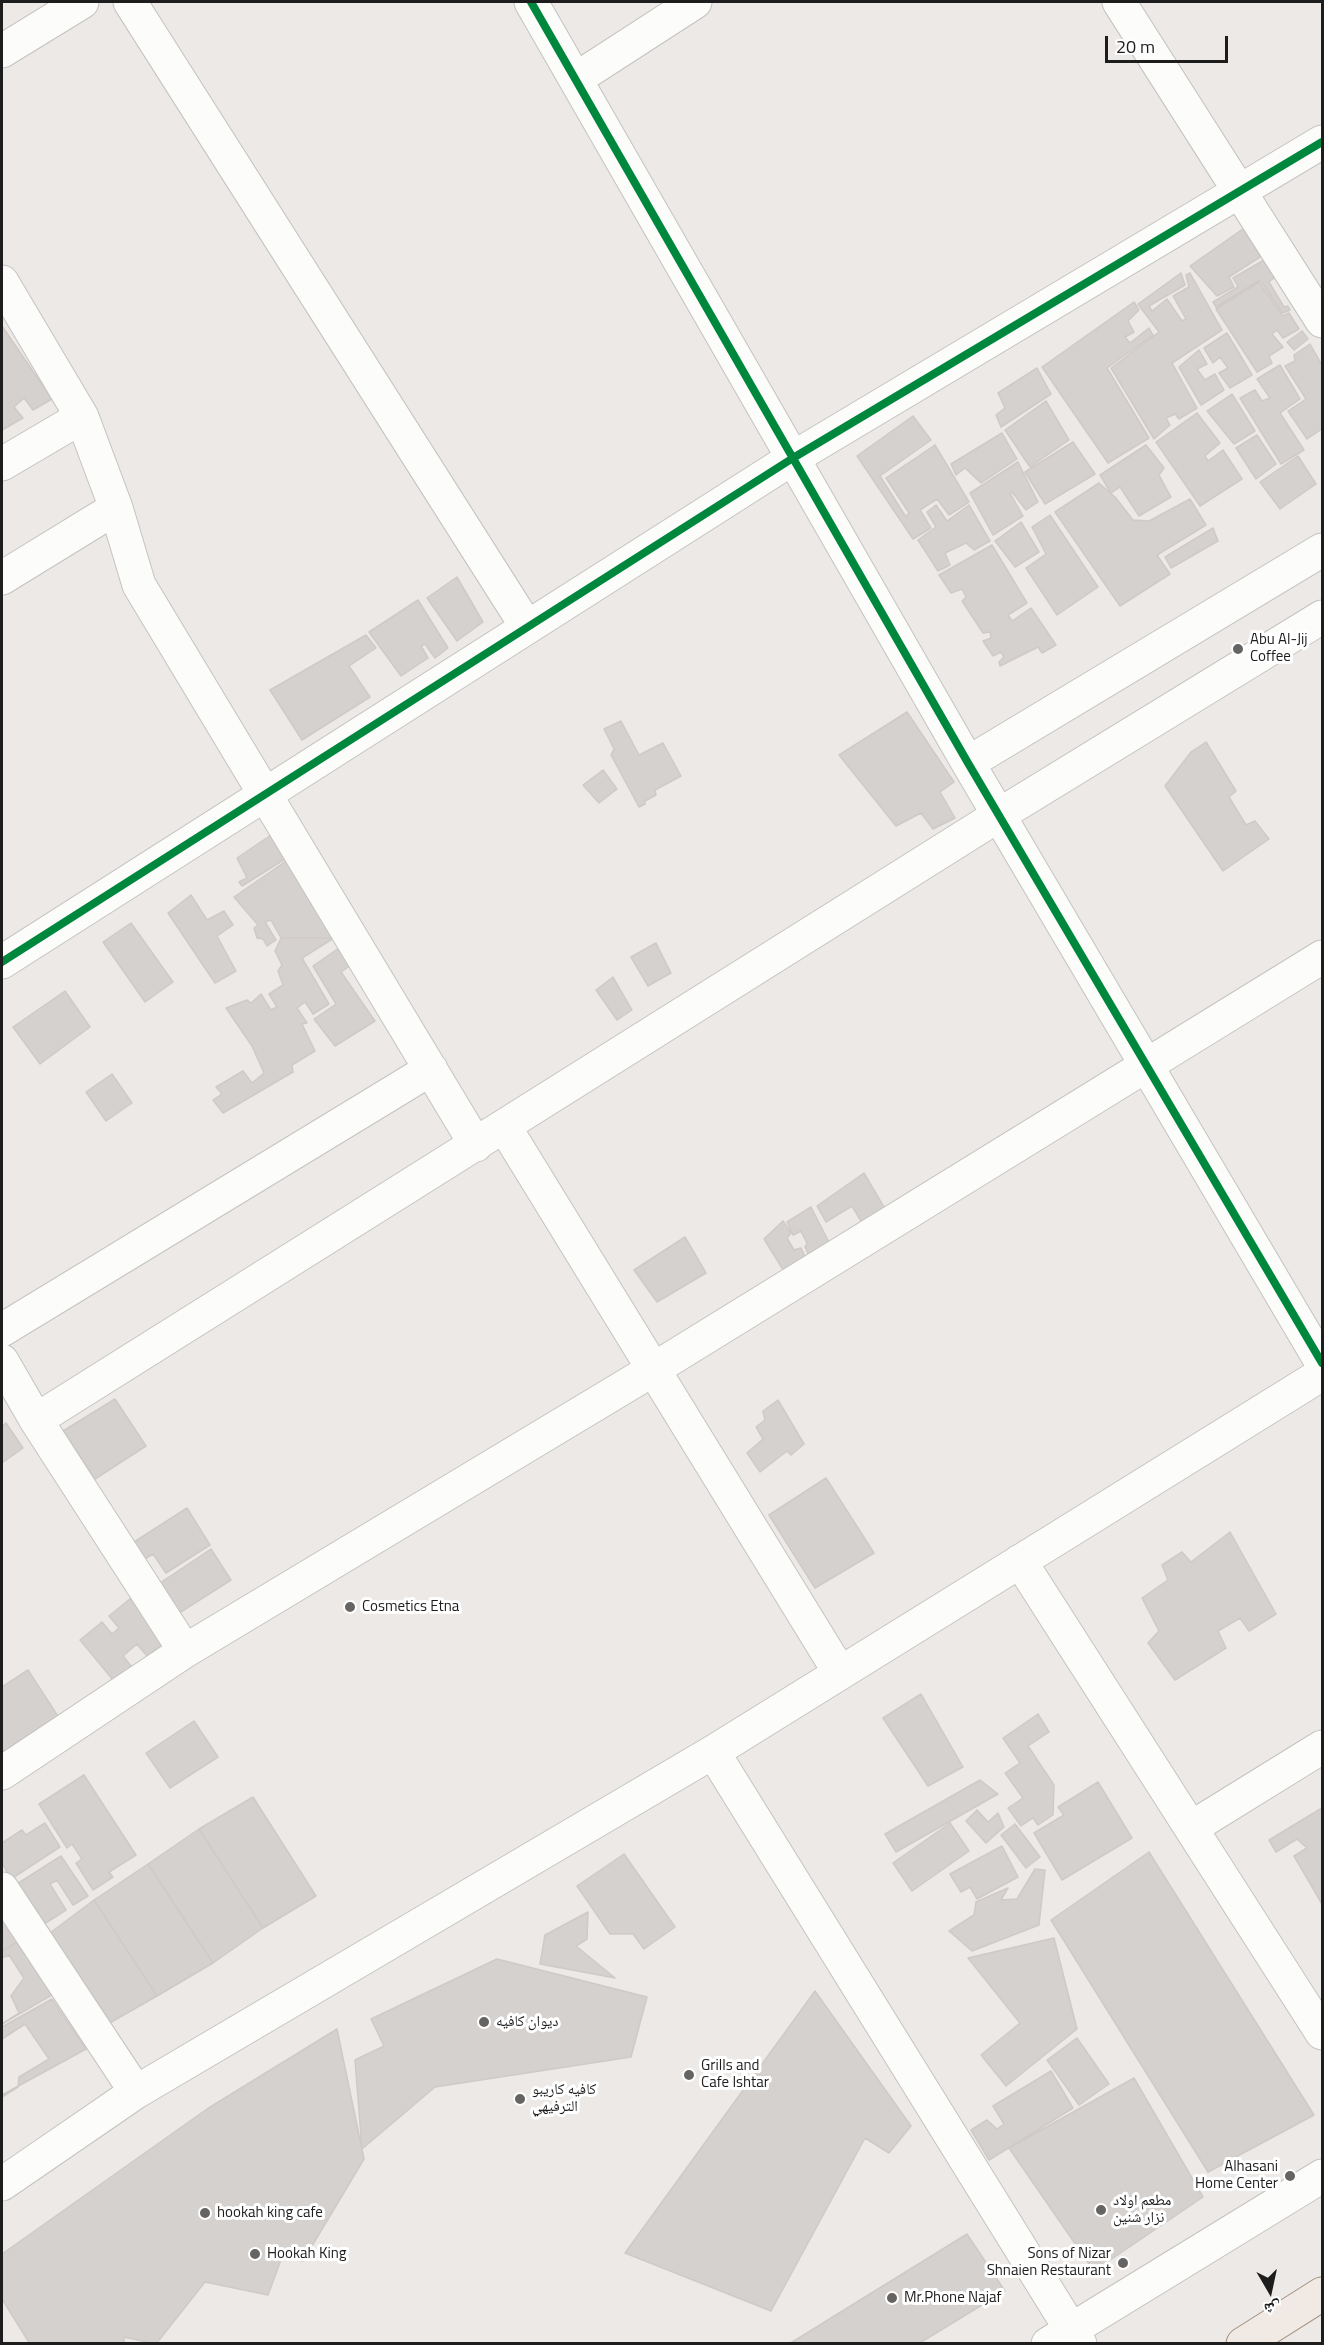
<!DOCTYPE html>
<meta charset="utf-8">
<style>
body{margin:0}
#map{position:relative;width:1324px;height:2345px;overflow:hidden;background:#ece9e6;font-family:"Titillium Web","Noto Naskh Arabic",sans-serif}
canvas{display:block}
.frame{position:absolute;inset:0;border:3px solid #1d1d1d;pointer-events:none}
.north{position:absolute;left:1240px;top:2261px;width:60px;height:60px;-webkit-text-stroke:4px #fff;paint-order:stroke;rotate:171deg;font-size:16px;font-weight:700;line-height:24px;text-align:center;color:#1d1d1d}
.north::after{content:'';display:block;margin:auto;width:21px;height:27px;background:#1d1d1d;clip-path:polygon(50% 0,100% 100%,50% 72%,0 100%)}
.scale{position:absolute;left:1105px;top:36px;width:123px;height:27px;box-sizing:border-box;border:3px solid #1d1d1d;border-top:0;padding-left:8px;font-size:18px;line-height:21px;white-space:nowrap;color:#1d1d1d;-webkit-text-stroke:4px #fff;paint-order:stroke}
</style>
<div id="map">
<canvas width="1324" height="2345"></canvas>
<div class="frame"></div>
<div class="north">ش</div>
<div class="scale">20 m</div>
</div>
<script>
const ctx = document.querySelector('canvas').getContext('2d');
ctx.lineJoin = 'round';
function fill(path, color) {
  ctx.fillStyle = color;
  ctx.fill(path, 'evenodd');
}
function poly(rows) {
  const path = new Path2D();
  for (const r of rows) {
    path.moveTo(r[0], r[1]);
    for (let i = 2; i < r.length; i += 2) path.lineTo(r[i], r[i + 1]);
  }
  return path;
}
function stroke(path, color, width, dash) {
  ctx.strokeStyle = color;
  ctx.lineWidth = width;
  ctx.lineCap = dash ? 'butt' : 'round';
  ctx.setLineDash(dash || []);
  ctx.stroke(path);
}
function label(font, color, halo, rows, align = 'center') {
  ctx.font = font + ' "Titillium Web","Noto Naskh Arabic",sans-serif';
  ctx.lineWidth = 6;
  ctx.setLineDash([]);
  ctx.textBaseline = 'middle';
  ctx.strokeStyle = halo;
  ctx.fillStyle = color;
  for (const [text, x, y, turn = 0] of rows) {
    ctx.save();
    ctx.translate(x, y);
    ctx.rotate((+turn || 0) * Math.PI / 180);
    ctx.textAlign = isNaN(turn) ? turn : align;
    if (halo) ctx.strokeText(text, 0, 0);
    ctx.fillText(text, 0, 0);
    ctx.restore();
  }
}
const building = poly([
 [1247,226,1260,257,1229,277,1234,287,1217,296,1190,266,1247,226],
 [1264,260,1276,276,1269,282,1284,307,1288,306,1290,310,1283,313,1260,280,1216,307,1213,302,1238,287,1233,278,1264,260],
 [1181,273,1185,285,1149,306,1152,311,1167,299,1182,321,1186,319,1173,296,1189,287,1186,275,1190,273,1222,330,1172,363,1197,408,1179,419,1175,414,1166,418,1170,425,1154,439,1111,368,1159,332,1138,304,1181,273],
 [1259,282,1283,316,1289,313,1299,329,1283,338,1277,330,1272,334,1283,347,1269,356,1272,363,1257,372,1216,309,1259,282],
 [1134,302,1139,310,1128,321,1134,332,1125,337,1130,343,1149,328,1153,335,1107,368,1149,438,1108,463,1042,367,1134,302],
 [2,326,52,399,33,410,24,398,14,407,23,418,2,430,2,326],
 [1302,331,1308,339,1294,350,1287,342,1302,331],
 [1227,333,1252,375,1230,388,1219,373,1228,368,1220,357,1213,363,1204,348,1227,333],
 [1310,344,1322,365,1322,429,1307,439,1288,411,1306,399,1285,366,1295,361,1294,355,1310,344],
 [1199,350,1207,364,1197,369,1205,380,1215,374,1224,390,1201,405,1179,367,1199,350],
 [1280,365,1300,399,1280,413,1304,450,1281,464,1240,398,1255,390,1262,401,1270,398,1257,379,1280,365],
 [1037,368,1051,394,1001,427,996,415,1005,408,998,393,1037,368],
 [1232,394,1255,431,1234,444,1207,411,1232,394],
 [1046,401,1069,440,1030,467,1005,430,1046,401],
 [1197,413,1220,443,1205,456,1208,461,1223,450,1242,479,1200,506,1156,442,1197,413],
 [913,416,931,440,880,476,906,517,909,513,886,478,935,445,969,502,949,515,937,499,920,510,931,528,913,539,857,456,913,416],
 [1002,433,1017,459,981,483,965,468,956,475,951,464,1002,433],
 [1257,435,1276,464,1256,479,1236,448,1257,435],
 [1073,442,1095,474,1045,504,1025,472,1073,442],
 [1146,445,1164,468,1159,475,1171,497,1139,516,1120,487,1111,493,1100,475,1146,445],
 [1298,456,1316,484,1280,509,1260,482,1298,456],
 [1018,462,1038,502,1026,510,1012,492,1010,493,1023,516,993,535,970,493,1018,462],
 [1099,483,1115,497,1133,520,1149,521,1190,499,1206,525,1157,555,1170,574,1120,606,1055,512,1099,483],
 [936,505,947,521,969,505,990,541,974,550,966,543,945,553,950,565,938,571,918,540,936,527,927,512,936,505],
 [1050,515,1098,587,1057,615,1026,568,1046,554,1032,527,1050,515],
 [1021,522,1039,552,1015,567,995,541,1021,522],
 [1213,528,1218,541,1171,568,1165,557,1213,528],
 [992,545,1027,603,1008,615,1012,621,1031,608,1056,645,1042,653,1038,647,1000,666,999,662,1004,657,1001,652,993,656,983,641,991,638,990,632,983,633,962,601,966,597,962,589,951,593,939,575,992,545],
 [457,577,483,622,457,641,427,598,457,577],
 [418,600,448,648,435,658,425,644,421,646,428,658,401,676,369,632,418,600],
 [366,635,376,648,349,666,370,697,302,740,270,690,366,635],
 [907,712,954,782,940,792,955,818,933,829,921,813,896,826,839,755,907,712],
 [621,721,639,755,663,743,681,776,655,790,656,795,645,801,645,804,639,807,611,755,614,749,604,729,621,721],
 [1206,742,1236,791,1229,797,1246,825,1255,821,1269,839,1223,871,1165,786,1191,752,1206,742],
 [603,770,617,789,599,803,583,785,603,770],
 [271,835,285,859,242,886,239,882,247,878,237,858,271,835],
 [289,859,334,938,281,938,271,920,265,922,276,940,267,946,263,939,257,938,254,928,258,925,234,897,289,859],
 [191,895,207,920,224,911,233,925,217,936,236,971,215,983,168,913,191,895],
 [131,923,173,982,145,1002,103,942,131,923],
 [281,938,334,938,302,958,329,1004,313,1014,305,1002,297,1008,307,1023,302,1024,315,1051,292,1065,293,1072,223,1113,213,1100,222,1094,216,1087,243,1071,252,1083,264,1073,252,1046,226,1008,247,1000,251,1003,261,994,271,1010,277,1007,269,994,283,985,278,971,282,965,275,951,281,938],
 [656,943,671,973,648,986,631,957,656,943],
 [339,948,351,965,341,972,375,1021,335,1046,314,1019,336,1004,313,966,339,948],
 [613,977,632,1010,617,1020,596,990,613,977],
 [65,991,90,1027,40,1064,13,1027,65,991],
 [112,1074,132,1103,106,1121,86,1092,112,1074],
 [864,1173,888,1214,865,1228,852,1206,826,1222,817,1206,864,1173],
 [811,1207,833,1250,811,1260,805,1247,807,1243,801,1231,793,1235,787,1222,811,1207],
 [783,1221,791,1233,787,1238,794,1250,801,1248,807,1260,787,1276,764,1239,783,1221],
 [685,1237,706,1273,657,1302,634,1270,685,1237],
 [115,1399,146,1446,95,1479,63,1431,115,1399],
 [778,1400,804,1444,791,1455,787,1451,760,1472,747,1453,763,1439,756,1427,765,1420,763,1411,778,1400],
 [6,1423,23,1448,2,1463,2,1426,6,1423],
 [826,1478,874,1553,815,1588,769,1515,826,1478],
 [187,1508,210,1545,166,1573,153,1554,141,1561,131,1544,187,1508],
 [1230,1532,1276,1614,1249,1631,1240,1618,1218,1631,1226,1648,1175,1680,1148,1643,1159,1631,1142,1598,1168,1580,1162,1565,1182,1552,1191,1562,1230,1532],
 [211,1549,231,1580,176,1615,157,1585,211,1549],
 [131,1598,166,1641,147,1656,137,1644,123,1656,136,1672,118,1686,80,1640,102,1622,112,1634,119,1628,109,1616,131,1598],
 [28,1670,63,1724,6,1755,2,1748,2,1687,28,1670],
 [921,1694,963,1767,928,1786,883,1718,921,1694],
 [1038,1714,1049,1732,1028,1746,1054,1785,1053,1815,1038,1825,1033,1818,1021,1826,1008,1808,1023,1798,1005,1773,1020,1763,1003,1738,1038,1714],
 [194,1721,218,1757,170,1788,146,1753,194,1721],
 [84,1775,136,1855,109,1872,113,1877,93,1890,76,1863,82,1859,72,1844,67,1848,39,1804,84,1775],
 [980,1780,998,1794,896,1852,885,1834,980,1780],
 [1098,1782,1132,1838,1062,1880,1034,1833,1064,1815,1058,1807,1098,1782],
 [253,1797,316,1896,263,1928,199,1829,253,1797],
 [1322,1808,1322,1904,1294,1856,1307,1848,1297,1839,1276,1852,1269,1840,1322,1808],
 [977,1810,988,1822,998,1813,1004,1827,986,1843,966,1821,977,1810],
 [45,1823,60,1847,11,1879,2,1863,2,1843,22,1830,26,1835,45,1823],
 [950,1823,969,1851,912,1891,893,1863,950,1823],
 [1015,1824,1040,1857,1026,1868,1001,1835,1015,1824],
 [199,1829,263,1928,213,1963,148,1864,199,1829],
 [1002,1846,1018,1877,977,1899,970,1887,961,1892,950,1874,1002,1846],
 [1149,1852,1314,2115,1208,2172,1051,1920,1149,1852],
 [624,1854,675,1927,644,1949,633,1934,610,1934,577,1886,624,1854],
 [61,1856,88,1896,73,1905,57,1880,50,1884,66,1910,38,1928,12,1887,61,1856],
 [148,1864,213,1963,157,1996,94,1900,148,1864],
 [1035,1869,1045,1870,1039,1925,972,1951,949,1931,974,1915,976,1902,1008,1888,1001,1900,1017,1899,1035,1869],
 [94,1900,157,1996,106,2025,46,1936,94,1900],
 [2,1912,19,1941,2,1951,2,1912],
 [588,1912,587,1939,576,1946,615,1978,540,1964,545,1935,588,1912],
 [1054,1938,1077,2029,1006,2086,981,2055,1020,2023,968,1958,1054,1938],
 [19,1941,55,1993,2,2024,2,1951,19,1941],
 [9,1955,24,1978,11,1996,19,2013,2,2024,2,1958,9,1955],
 [497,1959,647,1997,631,2057,435,2087,362,2149,355,2060,384,2046,371,2019,497,1959],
 [815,1991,911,2126,889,2153,865,2138,771,2311,625,2253,815,1991],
 [52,1999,86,2049,2,2095,2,2027,52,1999],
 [25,2024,49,2059,19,2077,18,2087,2,2097,2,2039,25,2024],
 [337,2029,364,2159,303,2261,282,2257,268,2295,205,2282,156,2344,124,2337,124,2344,30,2344,2,2299,2,2254,207,2109,337,2029],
 [1077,2038,1109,2084,1079,2105,1047,2060,1077,2038],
 [1051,2071,1073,2108,989,2160,971,2130,987,2120,997,2129,1004,2124,993,2106,1051,2071],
 [1134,2078,1203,2197,1094,2271,1009,2148,1134,2078],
 [967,2234,1005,2291,918,2344,789,2344,967,2234]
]);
fill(building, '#d4d1cf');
stroke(building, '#cfcac7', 1.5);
const minor = poly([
 [130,2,527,627],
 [531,2,968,763,1322,1363],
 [1119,2,1322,321],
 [2,51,82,2],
 [576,79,695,2],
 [2,282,82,417,116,508,139,585,476,1145],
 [2,464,82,417],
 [2,578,116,508],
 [968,763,1322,550],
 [2,962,793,458,1322,142],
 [504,1126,840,1673],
 [2,1330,431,1069],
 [2,1361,36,1420,185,1651],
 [36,1420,999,815,1322,617],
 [1020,1561,1322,2033],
 [713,1752,1080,2344],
 [2,1773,185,1651,654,1369,1322,957],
 [1191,1828,1322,1747],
 [2,1889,136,2092],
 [2,2184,136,2092,713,1752,1322,1374],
 [1048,2344,1322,2176]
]);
const major = poly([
 [1243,2344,1322,2294]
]);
stroke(minor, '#c4c3c2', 35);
stroke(major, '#a29282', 35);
stroke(minor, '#fcfcfb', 33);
stroke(major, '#f1e9e3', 33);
stroke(poly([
 [531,2,968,763,1322,1363],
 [2,962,793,458,1322,142]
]), '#00873e', 8);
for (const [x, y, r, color] of [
 [1238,649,6,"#656463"],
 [350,1607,6,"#656463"],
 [484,2022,6,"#656463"],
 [689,2075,6,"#656463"],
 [520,2099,6,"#656463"],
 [1290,2176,6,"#656463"],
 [1101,2210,6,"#656463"],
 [205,2213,6,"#656463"],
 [255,2254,6,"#656463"],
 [1123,2263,6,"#656463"],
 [892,2298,6,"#656463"]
]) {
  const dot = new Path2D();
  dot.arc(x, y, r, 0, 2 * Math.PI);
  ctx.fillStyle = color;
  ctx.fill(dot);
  stroke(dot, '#fff', 2);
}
label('15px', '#1d1d1d', '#fff', [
 ["Abu Al-Jij",1250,640],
 ["Coffee",1250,657],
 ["Cosmetics Etna",362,1607],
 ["ديوان كافيه",496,2022],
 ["Grills and",701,2066],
 ["Cafe Ishtar",701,2083],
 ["كافيه كاريبو",532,2090],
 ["الترفيهي",532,2107],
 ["Alhasani",1278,2167,"right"],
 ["Home Center",1278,2184,"right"],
 ["مطعم اولاد",1113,2201],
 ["نزار شنين",1113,2218],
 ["hookah king cafe",217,2213],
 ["Hookah King",267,2254],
 ["Sons of Nizar",1111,2254,"right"],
 ["Shnaien Restaurant",1111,2271,"right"],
 ["Mr.Phone Najaf",904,2298]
], 'left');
</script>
